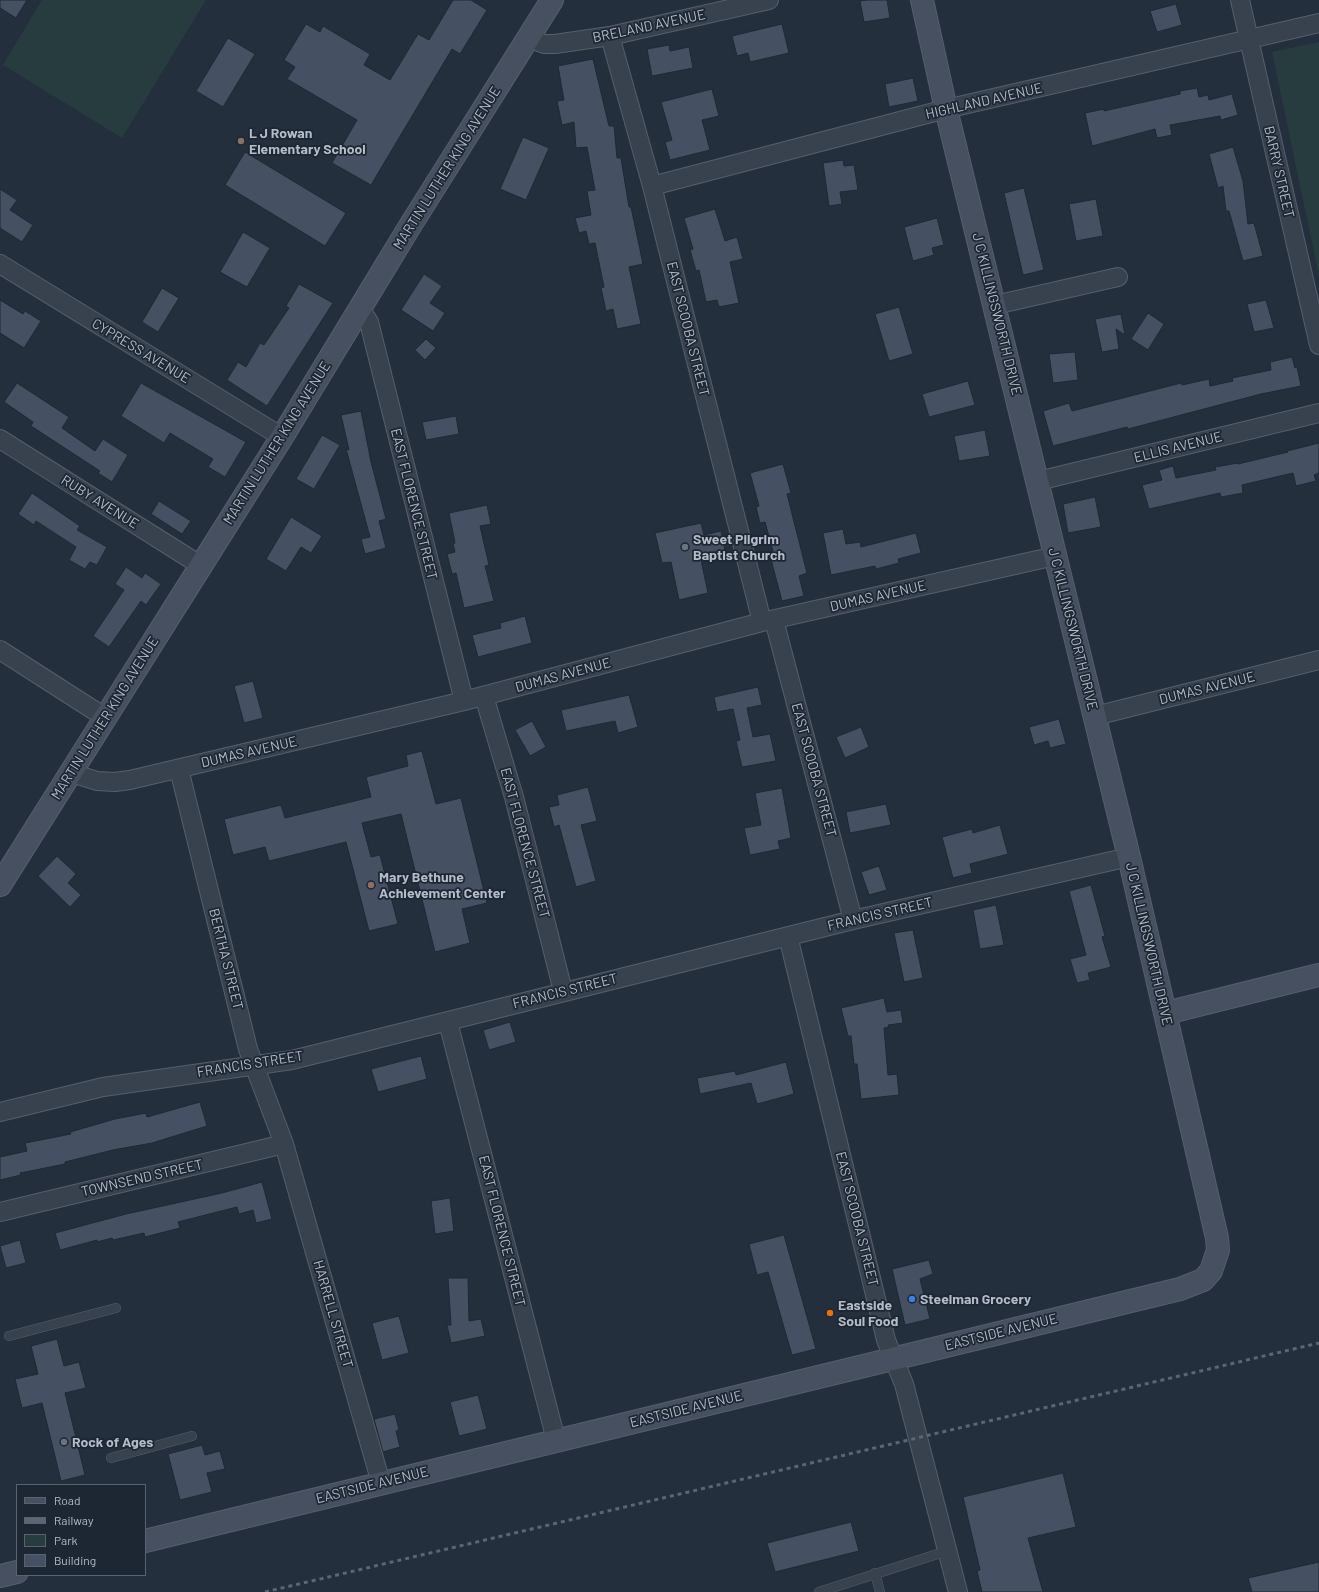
<!DOCTYPE html>
<style>
body{margin:0}
#map{position:relative;width:1319px;height:1592px;overflow:hidden;background:#242f3e;font-family:Barlow,sans-serif}
canvas{display:block}
.legend{position:absolute;left:16px;top:1484px;width:130px;height:92px;box-sizing:border-box;background:#1d2633;border:1px solid #59626f;margin:0;padding:5px 7px;list-style:none;font-size:12px;color:#b4bcc9}
.legend li{display:flex;align-items:center;gap:8px;height:20px}
.legend b{width:20px;border:1px solid #59626f}
</style>
<div id="map">
<canvas width="1319" height="1592"></canvas>
<ul class="legend">
<li><b style="height:5px;background:#465061"></b>Road</li>
<li><b style="height:5px;background:#5a6575"></b>Railway</li>
<li><b style="height:11px;background:#263c3f"></b>Park</li>
<li><b style="height:11px;background:#455162"></b>Building</li>
</ul>
</div>
<script>
const ctx = document.querySelector('canvas').getContext('2d');
ctx.lineJoin = 'round';
function fill(path, color) {
  ctx.fillStyle = color;
  ctx.fill(path, 'evenodd');
}
function poly(rows) {
  const path = new Path2D();
  for (const r of rows) {
    path.moveTo(r[0], r[1]);
    for (let i = 2; i < r.length; i += 2) path.lineTo(r[i], r[i + 1]);
  }
  return path;
}
function stroke(path, color, width, dash) {
  ctx.strokeStyle = color;
  ctx.lineWidth = width;
  ctx.lineCap = dash ? 'butt' : 'round';
  ctx.setLineDash(dash || []);
  ctx.stroke(path);
}
function label(font, color, halo, rows, align = 'center') {
  ctx.font = font + ' Barlow,sans-serif';
  ctx.lineWidth = 3.5;
  ctx.setLineDash([]);
  ctx.textBaseline = 'middle';
  ctx.strokeStyle = halo;
  ctx.fillStyle = color;
  for (const [text, x, y, turn = 0] of rows) {
    ctx.save();
    ctx.translate(x, y);
    ctx.rotate((+turn || 0) * Math.PI / 180);
    ctx.textAlign = isNaN(turn) ? turn : align;
    if (halo) ctx.strokeText(text, 0, 0);
    ctx.fillText(text, 0, 0);
    ctx.restore();
  }
}
fill(poly([
 [42,0,206,0,122,138,3,65],
 [1319,42,1319,276,1272,52]
]), '#263c3f');
const building = poly([
 [0,0,27,0,16,18,0,8,0,0],
 [453,0,471,0,487,10,460,54,452,49,371,185,332,163,357,120,287,79,295,67,284,60,306,24,320,32,323,26,370,54,364,65,390,80,418,34,429,40,453,0],
 [867,0,887,0,890,18,864,22,860,1,867,0],
 [1176,4,1182,25,1157,32,1150,11,1176,4],
 [782,24,789,53,750,62,748,53,737,56,732,36,782,24],
 [228,38,255,54,223,107,196,91,228,38],
 [669,45,670,51,689,47,693,68,652,76,647,49,669,45],
 [593,59,609,126,614,126,617,158,621,158,629,207,631,207,643,264,629,267,641,324,617,329,613,309,606,311,601,288,604,287,595,243,589,244,586,231,579,233,575,218,591,215,587,191,595,190,587,147,576,148,574,122,562,125,557,101,564,100,558,66,593,59],
 [913,78,918,101,889,107,885,84,913,78],
 [1197,88,1199,97,1208,95,1209,100,1232,94,1238,115,1221,120,1220,116,1170,125,1172,135,1157,138,1155,129,1092,146,1085,113,1104,109,1104,111,1180,94,1180,91,1197,88],
 [712,89,719,116,702,120,710,150,670,160,665,142,672,140,661,102,712,89],
 [523,137,549,148,526,200,500,189,523,137],
 [1233,147,1243,181,1248,224,1254,223,1263,256,1243,261,1229,211,1226,211,1223,186,1218,188,1209,154,1233,147],
 [245,152,346,213,325,246,225,185,245,152],
 [843,160,844,166,854,165,858,190,840,192,842,204,829,206,823,163,843,160],
 [1024,188,1044,270,1023,275,1004,193,1024,188],
 [0,189,17,200,10,210,33,225,22,242,0,228,0,189],
 [1096,199,1103,236,1076,241,1069,204,1096,199],
 [715,209,725,241,737,237,743,259,730,262,739,303,719,307,717,300,706,302,699,270,696,271,690,250,693,249,684,218,715,209],
 [937,218,944,245,932,248,934,255,913,261,904,227,937,218],
 [243,232,270,248,247,287,220,272,243,232],
 [424,274,442,286,430,303,445,313,433,331,401,310,424,274],
 [299,284,333,303,267,406,227,380,238,362,246,367,260,343,264,345,289,308,286,306,299,284],
 [162,288,179,298,158,332,142,322,162,288],
 [0,300,23,314,25,311,41,321,24,348,0,333,0,300],
 [1266,300,1274,328,1254,332,1247,304,1266,300],
 [899,307,913,354,889,361,875,314,899,307],
 [1148,313,1164,324,1148,350,1131,339,1148,313],
 [1121,314,1125,335,1116,329,1119,349,1102,352,1095,319,1121,314],
 [426,339,436,348,425,360,415,350,426,339],
 [1075,352,1078,380,1053,383,1049,354,1075,352],
 [1292,357,1295,368,1297,367,1301,386,1261,394,1128,429,1127,427,1053,446,1043,411,1069,403,1072,411,1181,383,1182,385,1209,379,1210,386,1233,381,1232,378,1271,370,1270,362,1292,357],
 [968,381,975,405,929,417,922,394,968,381],
 [17,383,69,417,62,428,95,451,103,439,128,455,112,482,98,473,100,471,31,426,33,422,4,402,17,383],
 [141,383,246,442,225,477,208,467,213,459,170,433,164,443,121,416,141,383],
 [361,411,371,462,386,519,379,521,386,548,365,554,361,539,370,537,346,449,349,450,341,415,361,411],
 [456,416,459,434,426,440,422,422,456,416],
 [985,430,990,456,959,461,954,436,985,430],
 [322,435,340,445,314,489,296,479,322,435],
 [1319,443,1319,473,1314,475,1316,481,1296,486,1293,473,1242,485,1243,493,1221,497,1220,493,1149,509,1142,485,1162,480,1159,470,1173,466,1176,478,1216,470,1215,467,1238,463,1238,464,1288,452,1287,451,1319,443],
 [783,464,791,493,787,494,807,573,799,576,804,596,782,601,769,552,773,551,765,522,760,523,756,507,759,506,750,473,783,464],
 [32,493,80,526,77,530,107,547,97,565,90,562,85,569,69,560,76,547,36,521,34,525,18,514,32,493],
 [1095,497,1101,527,1068,533,1063,504,1095,497],
 [159,501,191,521,182,534,151,514,159,501],
 [487,505,491,524,480,526,489,565,485,566,494,601,464,608,456,573,452,574,447,554,455,552,453,544,455,543,449,513,487,505],
 [291,517,322,536,311,553,301,547,286,571,266,559,291,517],
 [701,523,704,535,721,531,725,550,700,555,708,593,679,600,671,562,662,563,655,533,701,523],
 [843,529,846,544,860,542,861,547,916,533,921,553,898,559,899,563,876,569,875,566,831,575,823,533,843,529],
 [126,567,142,578,145,573,161,584,146,605,141,601,109,647,93,636,124,590,115,584,126,567],
 [525,616,532,643,478,657,472,635,501,628,500,623,525,616],
 [253,681,263,718,244,723,234,686,253,681],
 [758,687,762,705,747,708,753,737,770,734,776,761,742,767,736,741,740,740,733,709,717,712,714,697,758,687],
 [629,695,638,727,618,733,615,721,566,731,561,710,629,695],
 [1059,719,1066,744,1050,748,1048,741,1034,745,1029,727,1059,719],
 [532,721,546,747,530,756,515,730,532,721],
 [861,727,869,747,845,758,836,737,861,727],
 [422,751,436,804,461,798,487,903,462,909,470,943,435,952,401,814,362,823,371,857,380,855,398,924,369,931,346,842,269,861,265,847,233,855,224,819,281,805,285,818,371,797,366,777,408,766,406,755,422,751],
 [588,787,597,821,581,825,596,881,576,887,559,825,554,827,549,807,559,805,557,795,588,787],
 [782,788,791,838,778,841,780,849,750,855,744,828,761,825,755,793,782,788],
 [886,804,891,825,850,833,846,812,886,804],
 [1000,825,1008,854,970,864,972,873,953,878,942,837,972,829,973,833,1000,825],
 [57,856,76,874,68,883,81,895,70,907,38,876,57,856],
 [879,866,887,890,869,895,861,872,879,866],
 [1091,885,1105,936,1102,937,1111,967,1088,973,1090,980,1077,983,1070,959,1086,955,1069,891,1091,885],
 [996,905,1004,945,980,949,973,910,996,905],
 [913,930,923,978,904,982,894,933,913,930],
 [884,998,887,1012,901,1010,903,1023,888,1025,889,1027,884,1028,888,1075,897,1074,899,1095,861,1099,857,1064,854,1064,851,1036,848,1036,841,1008,884,998],
 [510,1022,516,1042,489,1050,483,1030,510,1022],
 [421,1056,427,1079,378,1092,371,1069,421,1056],
 [786,1062,794,1094,757,1104,751,1083,700,1094,697,1078,735,1071,736,1075,786,1062],
 [200,1102,207,1126,152,1143,113,1150,65,1162,65,1164,20,1173,21,1175,0,1180,0,1157,27,1151,25,1143,71,1134,70,1132,115,1119,146,1113,147,1117,200,1102],
 [262,1182,272,1219,256,1223,253,1210,239,1214,237,1207,178,1222,180,1228,145,1237,144,1233,113,1240,112,1238,97,1242,97,1240,60,1250,55,1233,126,1214,222,1193,262,1182],
 [450,1198,454,1231,435,1234,431,1201,450,1198],
 [784,1235,816,1349,792,1355,768,1272,757,1275,749,1244,784,1235],
 [20,1240,26,1263,6,1268,0,1246,20,1240],
 [929,1260,933,1274,920,1279,930,1319,905,1325,892,1269,929,1260],
 [448,1278,468,1278,469,1321,481,1319,485,1336,451,1343,447,1325,451,1325,448,1278],
 [399,1316,409,1353,382,1360,372,1323,399,1316],
 [57,1339,64,1366,79,1362,86,1388,65,1393,85,1475,61,1481,42,1403,22,1408,15,1379,38,1374,31,1346,57,1339],
 [478,1395,487,1429,459,1436,450,1402,478,1395],
 [395,1414,399,1430,396,1431,400,1447,383,1452,374,1419,395,1414],
 [202,1445,205,1455,220,1451,225,1469,207,1473,212,1492,180,1500,168,1454,202,1445],
 [1063,1473,1076,1527,1028,1538,1043,1592,982,1592,977,1571,980,1570,963,1497,1063,1473],
 [851,1522,859,1551,775,1572,767,1543,851,1522],
 [1319,1562,1319,1592,1252,1592,1248,1578,1319,1562]
]);
fill(building, '#455162');
stroke(building, '#1f2835', 1);
const lane = poly([
 [9,1336,116,1308],
 [111,1458,192,1436],
 [875,1573,880,1592],
 [819,1592,947,1551]
]);
const street = poly([
 [1240,0,1319,345],
 [610,36,652,186,762,622],
 [529,38,544,44,555,44,610,36,769,0],
 [652,186,946,109,1319,23],
 [0,264,282,437],
 [995,305,1118,277],
 [360,309,369,322,464,701],
 [0,439,200,565],
 [1038,481,1319,413],
 [774,620,853,920],
 [0,650,106,718],
 [484,696,514,797,563,991],
 [1095,716,1319,660],
 [179,769,248,1049,284,1144,381,1483],
 [73,771,81,776,97,781,115,782,130,780,464,701,762,622,1055,556],
 [788,936,886,1340,904,1384,958,1592],
 [448,1022,556,1440],
 [0,1112,103,1087,292,1060,853,920,1129,857],
 [0,1212,284,1144]
]);
const secondary = poly([
 [0,885,282,437,410,226,552,0],
 [1166,1013,1319,975],
 [145,1541,1180,1289,1203,1280,1211,1271,1218,1250,1217,1238,1129,857,946,109,922,0],
 [0,1576,17,1572]
]);
stroke(lane, '#565f6c', 10);
stroke(street, '#565f6c', 20);
stroke(secondary, '#565f6c', 24);
stroke(lane, '#38414e', 9);
stroke(street, '#38414e', 18);
stroke(secondary, '#465061', 22);
stroke(poly([
 [265,1592,1319,1343]
]), '#5a6575', 3, [4, 4]);
for (const [x, y, r, color] of [
 [241,141,4,"#8d6e63"],
 [685,547,4,"#6b7280"],
 [371,885,4,"#8d6e63"],
 [912,1299,4,"#3f7fe0"],
 [830,1313,4,"#e8710a"],
 [64,1442,4,"#6b7280"]
]) {
  const dot = new Path2D();
  dot.arc(x, y, r, 0, 2 * Math.PI);
  ctx.fillStyle = color;
  ctx.fill(dot);
  stroke(dot, '#1d2633', 1.5);
}
label('14px', '#b4bcc9', '#1d2633', [
 ["BRELAND AVENUE",649,26,-12],
 ["HIGHLAND AVENUE",984,101,-13],
 ["MARTIN LUTHER KING AVENUE",447,168,-58],
 ["BARRY STREET",1279,172,77],
 ["J C KILLINGSWORTH DRIVE",997,314,76],
 ["EAST SCOOBA STREET",688,329,76],
 ["CYPRESS AVENUE",141,351,31],
 ["MARTIN LUTHER KING AVENUE",277,443,-58],
 ["ELLIS AVENUE",1178,447,-14],
 ["RUBY AVENUE",100,502,32],
 ["EAST FLORENCE STREET",414,504,76],
 ["DUMAS AVENUE",878,596,-13],
 ["J C KILLINGSWORTH DRIVE",1073,629,76],
 ["DUMAS AVENUE",563,675,-15],
 ["DUMAS AVENUE",1207,688,-14],
 ["MARTIN LUTHER KING AVENUE",105,718,-58],
 ["DUMAS AVENUE",249,752,-13],
 ["EAST SCOOBA STREET",814,770,75],
 ["EAST FLORENCE STREET",525,843,75],
 ["FRANCIS STREET",880,914,-13],
 ["J C KILLINGSWORTH DRIVE",1149,944,77],
 ["BERTHA STREET",226,959,76],
 ["FRANCIS STREET",565,991,-14],
 ["FRANCIS STREET",250,1064,-9],
 ["TOWNSEND STREET",142,1178,-13],
 ["EAST SCOOBA STREET",857,1219,76],
 ["EAST FLORENCE STREET",502,1231,76],
 ["HARRELL STREET",333,1314,74],
 ["EASTSIDE AVENUE",1001,1332,-14],
 ["EASTSIDE AVENUE",686,1409,-14],
 ["EASTSIDE AVENUE",372,1485,-14]
]);
label('bold 14px', '#b4bcc9', '#1d2633', [
 ["L J Rowan",249,133],
 ["Elementary School",249,149],
 ["Sweet Pilgrim",693,539],
 ["Baptist Church",693,555],
 ["Mary Bethune",379,877],
 ["Achievement Center",379,893],
 ["Steelman Grocery",920,1299],
 ["Eastside",838,1305],
 ["Soul Food",838,1321],
 ["Rock of Ages",72,1442]
], 'left');
</script>
